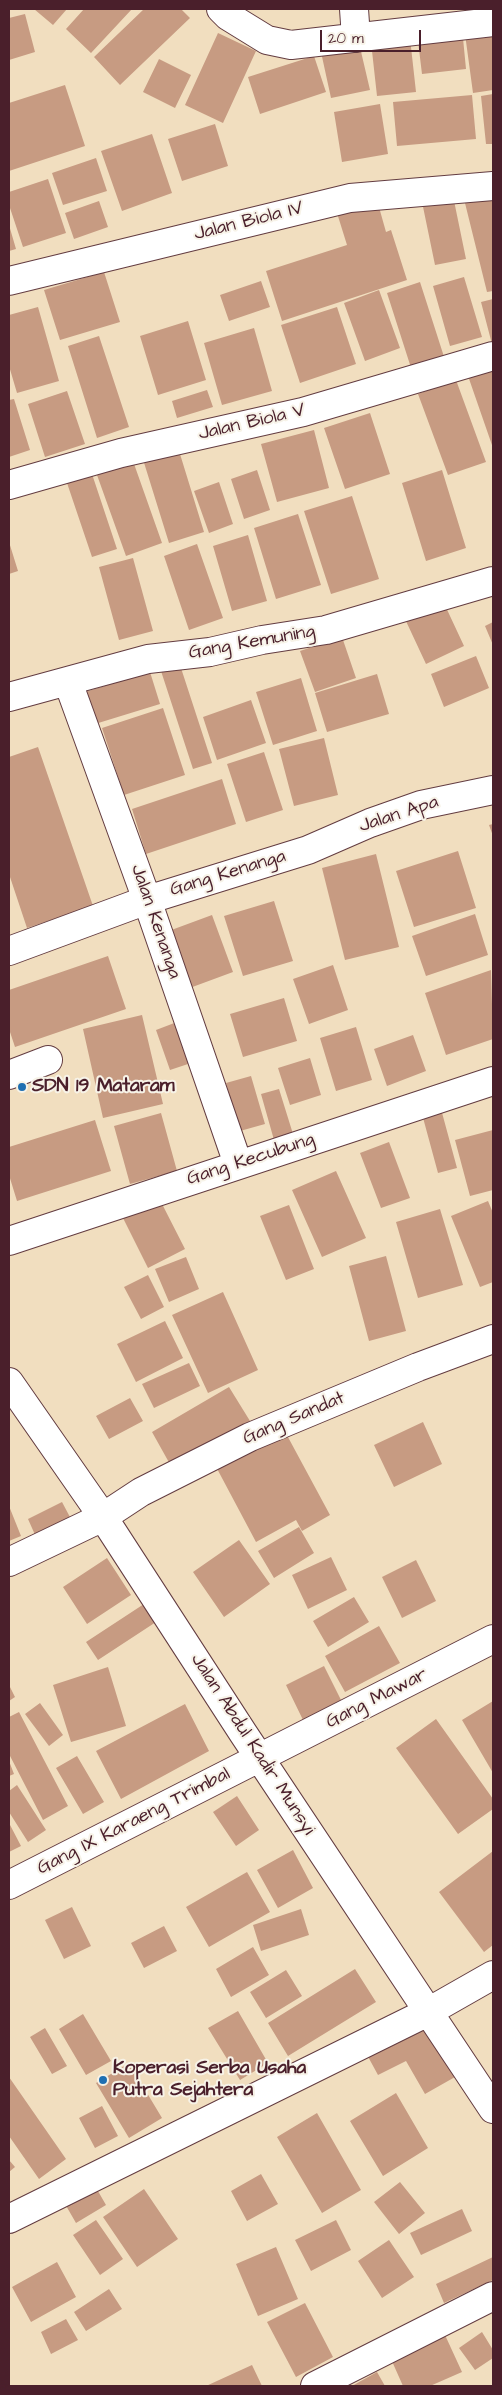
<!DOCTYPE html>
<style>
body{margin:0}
#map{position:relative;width:502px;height:2395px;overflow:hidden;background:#f1debf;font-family:"Architects Daughter",sans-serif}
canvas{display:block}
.frame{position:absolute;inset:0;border:10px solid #4a1f2b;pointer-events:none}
.scale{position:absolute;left:320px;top:30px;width:101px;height:22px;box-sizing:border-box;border:2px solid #4a1f2b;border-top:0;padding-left:6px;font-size:15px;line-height:18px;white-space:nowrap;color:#4a1f2b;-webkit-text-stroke:4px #f7f3e8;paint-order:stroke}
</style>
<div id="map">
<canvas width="502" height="2395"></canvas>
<div class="frame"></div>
<div class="scale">20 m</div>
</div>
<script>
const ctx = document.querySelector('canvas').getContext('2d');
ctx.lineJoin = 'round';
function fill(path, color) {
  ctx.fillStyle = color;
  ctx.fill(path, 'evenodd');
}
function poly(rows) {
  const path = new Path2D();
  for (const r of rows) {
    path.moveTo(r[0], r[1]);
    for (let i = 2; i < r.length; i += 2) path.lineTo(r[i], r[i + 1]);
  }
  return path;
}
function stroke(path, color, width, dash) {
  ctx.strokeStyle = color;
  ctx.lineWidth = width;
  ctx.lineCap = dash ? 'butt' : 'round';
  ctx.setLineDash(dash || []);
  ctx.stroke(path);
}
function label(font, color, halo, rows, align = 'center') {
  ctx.font = font + ' "Architects Daughter",sans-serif';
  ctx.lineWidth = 4;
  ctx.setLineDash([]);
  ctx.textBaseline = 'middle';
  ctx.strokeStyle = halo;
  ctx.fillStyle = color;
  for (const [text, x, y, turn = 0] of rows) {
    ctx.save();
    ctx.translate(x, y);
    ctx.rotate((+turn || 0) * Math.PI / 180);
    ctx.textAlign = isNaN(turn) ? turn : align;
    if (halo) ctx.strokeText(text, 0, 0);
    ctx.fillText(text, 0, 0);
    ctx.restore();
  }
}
fill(poly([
 [34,9,67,9,53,25],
 [84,9,132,9,91,53,66,29],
 [144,9,181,9,190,18,120,85,94,57],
 [25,14,35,52,9,60,9,18],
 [462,28,466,69,422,74,417,33],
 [493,30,493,90,473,93,465,34],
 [218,33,256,51,223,123,185,105],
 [410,38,416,92,377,96,371,42],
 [359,43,370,90,331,98,321,52],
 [314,56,326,92,260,114,248,77],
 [159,59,191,75,175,108,143,92],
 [65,85,85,146,9,171,9,103],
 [493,94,493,144,486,144,481,96],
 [472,95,476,139,397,146,393,102],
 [380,104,388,154,342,162,334,112],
 [215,124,228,166,182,181,168,139],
 [152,134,172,193,122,211,101,151],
 [96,158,107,191,63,205,52,173],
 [48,179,66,233,23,247,9,205,9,192],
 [452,191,466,259,435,265,421,197],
 [493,192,493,291,487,292,464,199],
 [377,200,386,232,391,230,407,280,282,321,266,271,347,245,337,213],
 [99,201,108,227,74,239,65,213],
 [9,225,16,249,9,251],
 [104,272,120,322,60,340,44,290],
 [464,277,482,337,450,346,433,286],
 [261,281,270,307,229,321,220,295],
 [420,282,446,363,413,374,387,293],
 [379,290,400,348,365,361,344,303],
 [493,299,493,348,481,302],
 [38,307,59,381,17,393,9,366,9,315],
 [337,307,356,364,300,383,281,325],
 [188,321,206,380,158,395,140,336],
 [254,328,272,391,222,405,204,343],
 [99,336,129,427,97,438,68,346],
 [493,364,493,448,467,373],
 [456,380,486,462,448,475,418,394],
 [207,390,213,407,177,418,172,401],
 [67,391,85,444,45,457,28,404],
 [14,399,30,450,9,457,9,400],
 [370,413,390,474,345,489,324,428],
 [314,430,329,488,277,502,261,444],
 [176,441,204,532,169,543,141,453],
 [133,461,162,543,126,556,97,475],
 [257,470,270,510,244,519,231,479],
 [442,470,466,548,426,561,402,483],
 [92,474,117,549,92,557,67,483],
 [219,482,233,524,209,533,194,491],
 [352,496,379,579,331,594,304,511],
 [298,514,321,585,276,599,254,528],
 [248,535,267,601,232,611,213,546],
 [9,542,18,571,9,574],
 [197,544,223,618,189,630,164,556],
 [133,558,153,631,119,640,99,567],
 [443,601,464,646,426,664,405,619],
 [493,622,493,645,485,626],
 [342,637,356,678,315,692,300,651],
 [476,656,489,688,444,707,431,674],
 [180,665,212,763,193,769,161,671],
 [150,672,160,704,95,724,85,692],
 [377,674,389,714,327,732,315,693],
 [301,678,317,731,273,745,256,692],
 [251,700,266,743,217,760,203,717],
 [163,708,185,775,124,795,102,728],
 [324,738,338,795,294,806,279,749],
 [38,747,93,906,27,928,9,874,9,757],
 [264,752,283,810,246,822,227,764],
 [222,779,236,824,146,854,132,809],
 [493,824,493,836,489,825],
 [458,851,476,908,414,927,396,871],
 [376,854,399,947,345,960,322,868],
 [274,901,293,961,243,976,224,916],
 [475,914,488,955,426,976,412,936],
 [212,915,233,972,187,989,166,932],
 [108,956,126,1009,15,1047,9,1029,9,990],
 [333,965,348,1010,309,1024,293,979],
 [491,970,493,1039,446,1055,425,993],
 [284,998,297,1041,243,1057,230,1014],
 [142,1015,163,1104,103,1118,83,1029],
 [177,1022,191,1063,170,1070,156,1030],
 [356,1027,372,1080,336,1091,320,1038],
 [413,1035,426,1071,387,1086,374,1049],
 [310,1058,321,1095,290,1105,278,1068],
 [251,1076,265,1124,240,1131,226,1083],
 [279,1089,293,1134,274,1140,261,1094],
 [441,1109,457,1168,438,1173,422,1114],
 [161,1113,177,1171,130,1184,114,1126],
 [95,1120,111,1171,17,1201,9,1175,9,1147],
 [493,1130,493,1190,470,1196,455,1140],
 [389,1142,410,1198,381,1208,360,1153],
 [336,1171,366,1238,322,1257,292,1190],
 [160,1200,185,1249,148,1268,123,1218],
 [488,1201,493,1213,493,1282,480,1287,451,1216],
 [289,1205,314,1269,286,1280,260,1216],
 [440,1209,463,1285,418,1298,396,1222],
 [386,1256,406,1331,369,1341,349,1266],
 [186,1257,199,1289,169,1302,155,1269],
 [148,1275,164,1307,141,1319,124,1287],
 [223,1292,258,1370,208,1393,172,1315],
 [165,1321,183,1358,136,1382,117,1344],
 [189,1363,200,1386,154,1408,142,1384],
 [229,1387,250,1421,171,1466,152,1432],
 [130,1398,143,1421,109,1439,96,1416],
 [423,1422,442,1464,394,1487,374,1445],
 [282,1426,330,1515,302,1531,296,1520,256,1542,214,1463],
 [62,1502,71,1519,36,1537,28,1519],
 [9,1506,21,1536,9,1541],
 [299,1527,314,1553,274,1578,258,1551],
 [239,1540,270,1584,224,1617,193,1572],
 [331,1557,347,1590,308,1609,292,1575],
 [107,1558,131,1595,87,1624,63,1587],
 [416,1560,436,1601,402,1618,382,1577],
 [354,1597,369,1622,328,1647,313,1621],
 [144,1604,156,1622,98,1660,86,1642],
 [379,1626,400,1663,345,1692,325,1656],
 [324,1666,341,1700,303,1720,286,1685],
 [108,1667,126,1726,71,1742,53,1685],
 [9,1685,15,1697,9,1701],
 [493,1701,493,1773,462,1720],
 [40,1703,63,1735,49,1746,25,1714],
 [185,1704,209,1751,121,1799,96,1751],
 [19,1712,68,1806,43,1820,9,1754,9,1717],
 [436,1719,493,1799,493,1809,458,1834,396,1748],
 [77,1756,104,1802,83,1814,56,1768],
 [9,1761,14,1774,9,1776],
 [17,1785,46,1830,28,1842,9,1812,9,1791],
 [237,1796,259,1830,236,1846,213,1812],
 [9,1823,21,1846,9,1852],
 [293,1850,313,1888,278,1908,257,1870],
 [493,1851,493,1945,484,1952,439,1892],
 [247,1872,270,1912,209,1947,186,1907],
 [72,1907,91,1946,64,1959,45,1920],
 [301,1909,309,1935,261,1951,253,1925],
 [164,1926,177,1951,144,1968,131,1943],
 [253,1947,269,1975,231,1997,216,1969],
 [355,1969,376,2002,288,2056,268,2023],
 [286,1970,302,1996,266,2018,250,1992],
 [238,2011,268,2063,240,2080,208,2028],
 [83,2014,111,2061,86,2075,59,2029],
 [432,2020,436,2046,455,2077,425,2094,406,2061,378,2075,366,2053],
 [45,2028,67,2066,52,2074,30,2037],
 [129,2063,162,2118,129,2138,96,2083],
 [9,2077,66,2159,39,2179,9,2136],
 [396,2093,428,2148,383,2176,350,2121],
 [102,2106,118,2136,95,2148,79,2118],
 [317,2113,361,2190,322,2213,277,2137],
 [9,2160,15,2167,9,2172],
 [261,2174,278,2204,247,2221,231,2191],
 [91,2179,106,2205,76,2223,61,2197],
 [400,2182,425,2213,399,2234,374,2202],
 [144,2189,178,2239,137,2267,103,2217],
 [462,2209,472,2231,421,2255,410,2233],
 [96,2220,123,2259,100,2275,73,2235],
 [336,2220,351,2250,311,2271,295,2240],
 [389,2240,414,2277,382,2298,358,2261],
 [276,2247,298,2299,258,2316,236,2264],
 [493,2257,493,2280,444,2303,436,2284],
 [57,2262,76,2297,31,2322,12,2287],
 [109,2289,122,2309,86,2331,74,2312],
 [305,2303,333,2357,296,2377,267,2322],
 [66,2319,78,2340,51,2354,41,2332],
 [482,2332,493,2350,493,2358,475,2370,459,2348],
 [445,2335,462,2372,430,2386,403,2386,391,2359],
 [252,2365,262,2386,206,2386],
 [377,2372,385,2386,352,2386]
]), '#c79b82');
const minor = poly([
 [221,9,228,16,267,40,291,45,493,22],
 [354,9,356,38],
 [9,281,350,198,493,186],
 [9,485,121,453,303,412,493,356],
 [68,682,147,900,238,1164],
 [9,697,148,659,210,652,262,640,326,630,493,581],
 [9,951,147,900,308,850,370,823,421,805,493,790],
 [9,1075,48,1060],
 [9,1241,493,1081],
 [9,1382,103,1517,243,1733,493,2109],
 [9,1562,103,1517,141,1492,250,1437,418,1367,493,1339],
 [9,1885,493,1639],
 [9,2219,428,2012,493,1975],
 [315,2386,493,2296]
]);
stroke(minor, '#633c41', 30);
stroke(minor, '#fff', 28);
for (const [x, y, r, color] of [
 [22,1087,5,"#1f6fb2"],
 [103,2080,5,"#1f6fb2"]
]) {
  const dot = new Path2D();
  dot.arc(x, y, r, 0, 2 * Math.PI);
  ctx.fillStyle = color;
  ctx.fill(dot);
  stroke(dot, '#f7f3e8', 2);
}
label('19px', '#4a1f2b', '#f7f3e8', [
 ["Jalan Biola IV",249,222,-14],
 ["Jalan Biola V",252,423,-13],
 ["Gang Kemuning",252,643,-10],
 ["Jalan Apa",399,815,-18],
 ["Gang Kenanga",228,874,-17],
 ["Jalan Kenanga",155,922,71],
 ["Gang Kecubung",251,1160,-18],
 ["Gang Sandat",294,1419,-23],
 ["Gang Mawar",377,1699,-27],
 ["Jalan Abdul Kadir Munsyi",252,1745,57],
 ["Gang IX Karaeng Trimbal",134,1822,-27]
]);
label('bold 19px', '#4a1f2b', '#f7f3e8', [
 ["SDN 19 Mataram",32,1087],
 ["Koperasi Serba Usaha",113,2069],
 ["Putra Sejahtera",113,2091]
], 'left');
</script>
